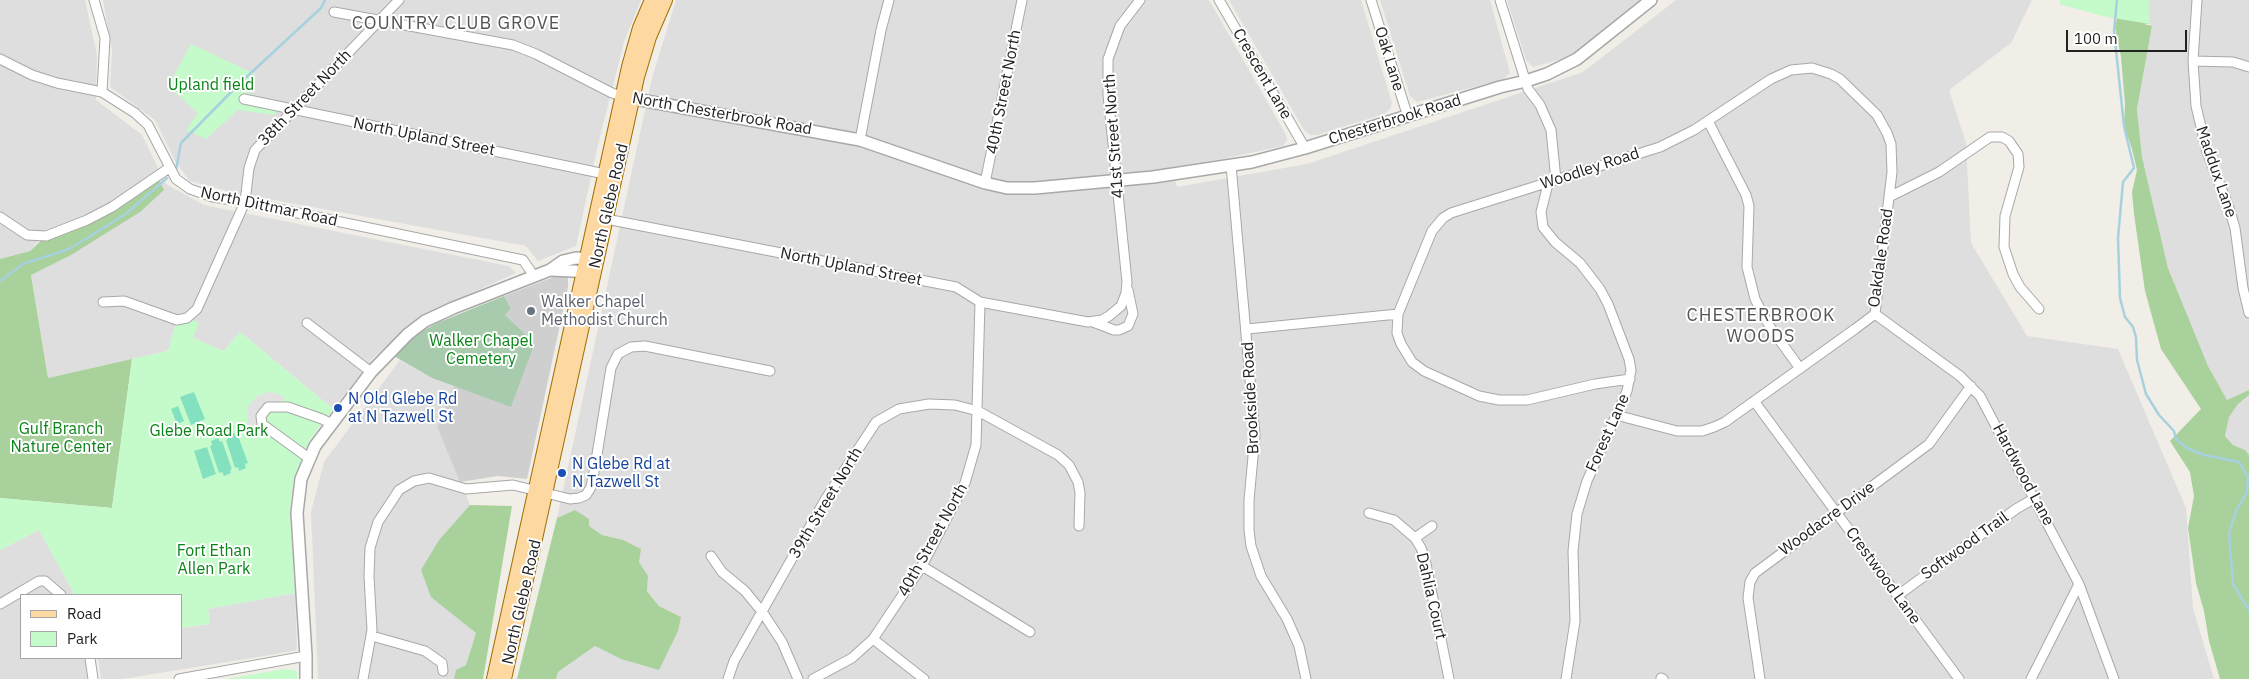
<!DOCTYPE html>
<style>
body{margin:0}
#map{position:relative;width:2249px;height:679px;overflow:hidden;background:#f1eee7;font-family:"IBM Plex Sans",sans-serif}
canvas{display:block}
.legend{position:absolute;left:20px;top:594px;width:162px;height:65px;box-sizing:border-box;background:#fff;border:1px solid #a6a6a6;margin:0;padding:6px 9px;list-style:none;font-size:15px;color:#212121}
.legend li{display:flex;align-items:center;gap:10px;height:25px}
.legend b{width:25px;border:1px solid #a6a6a6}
.scale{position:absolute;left:2066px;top:30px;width:121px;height:22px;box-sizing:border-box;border:2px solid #212121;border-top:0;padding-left:6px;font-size:15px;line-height:18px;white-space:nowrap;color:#212121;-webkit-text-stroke:4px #fff;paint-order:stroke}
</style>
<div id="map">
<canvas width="2249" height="679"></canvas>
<ul class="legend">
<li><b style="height:6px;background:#fdd8a0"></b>Road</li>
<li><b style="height:14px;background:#c5fbcb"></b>Park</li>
</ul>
<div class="scale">100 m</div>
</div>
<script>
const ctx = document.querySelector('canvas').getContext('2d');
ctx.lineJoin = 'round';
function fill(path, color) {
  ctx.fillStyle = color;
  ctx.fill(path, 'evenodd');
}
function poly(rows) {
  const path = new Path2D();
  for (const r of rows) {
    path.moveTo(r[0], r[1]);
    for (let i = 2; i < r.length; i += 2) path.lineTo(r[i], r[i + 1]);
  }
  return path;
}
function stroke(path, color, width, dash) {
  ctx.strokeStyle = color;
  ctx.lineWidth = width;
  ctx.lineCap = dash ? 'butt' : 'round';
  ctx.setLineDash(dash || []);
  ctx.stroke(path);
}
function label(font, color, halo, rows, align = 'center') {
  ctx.font = font + ' "IBM Plex Sans",sans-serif';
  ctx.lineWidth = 4;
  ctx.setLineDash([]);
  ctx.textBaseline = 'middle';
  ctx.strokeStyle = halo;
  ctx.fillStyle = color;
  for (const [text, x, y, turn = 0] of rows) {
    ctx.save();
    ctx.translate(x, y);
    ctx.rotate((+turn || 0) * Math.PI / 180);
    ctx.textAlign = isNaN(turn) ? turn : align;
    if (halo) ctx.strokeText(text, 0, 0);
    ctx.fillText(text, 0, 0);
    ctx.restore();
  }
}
fill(poly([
 [0,0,85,0,97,55,96,100,142,135,166,184,204,205,509,266,516,273,420,316,373,358,333,409,240,332,224,351,193,338,177,320,168,351,48,378,31,274,71,255,112,207,37,242,30,251,0,259],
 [103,0,641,0,624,42,598,145,576,246,538,261,526,246,235,193,190,181,176,163,155,120,110,87,112,50],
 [676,0,1209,0,1285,133,1287,140,1283,146,1222,159,1172,167,1177,187,1307,164,1583,72,1676,0,2032,0,2011,43,1949,90,1966,143,1971,243,2027,336,2118,349,2186,508,2193,608,2214,679,556,679,558,672,595,646,621,659,681,617,659,606,647,590,648,576,623,540,602,535,589,526,575,510,557,518,652,78],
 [1229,0,1361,0,1392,103,1390,109,1384,114,1317,135,1310,135,1304,130],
 [1380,0,1490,0,1510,73,1504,79,1417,102,1410,96],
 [1507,0,1641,0,1571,56,1533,67,1526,60],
 [2149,0,2249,0,2249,390,2227,400,2208,366,2168,268,2142,157,2137,109,2152,26,2149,24],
 [400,360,432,378,454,386,437,427,470,505,439,540,455,615,476,633,466,665,456,671,454,679,318,679,311,512,324,462],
 [2249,395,2249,455,2245,450,2233,445,2225,436,2229,417,2238,404],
 [39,530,75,595,21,595,21,658,92,658,95,679,0,679,0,550],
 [295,593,297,649,294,651,123,679,101,679,98,658,181,658,181,628,210,624,208,609]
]), '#dfdede');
fill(poly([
 [559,275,568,277,568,287,527,479,498,476,460,482,437,427,454,386,511,406,535,343,505,315,511,309,504,296]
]), '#cfcfcf');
fill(poly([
 [2060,0,2149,0,2149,24,2144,24,2152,26,2137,109,2142,157,2168,268,2208,366,2227,400,2249,390,2249,395,2238,404,2229,417,2225,436,2233,445,2245,450,2249,455,2249,679,2220,679,2209,641,2204,611,2196,583,2188,528,2194,496,2190,472,2170,441,2201,409,2161,349,2145,291,2134,214,2132,192,2137,170,2132,149,2124,126,2125,104,2121,57,2115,27,2117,19,2060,4],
 [157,177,164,190,140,212,71,255,31,275,48,378,132,359,112,508,0,498,0,259,30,251,46,236,87,220],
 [470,505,512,506,483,679,454,679,456,670,466,665,476,633,431,597,421,570,439,540],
 [575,510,589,519,589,526,602,535,623,540,641,549,639,562,648,576,647,591,659,606,681,617,678,631,659,670,621,659,595,646,558,672,556,679,517,679,557,518]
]), '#a9d19b');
fill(poly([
 [504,296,511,309,505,315,535,343,511,407,432,378,394,356,417,334,437,323]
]), '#a8cbae');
fill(poly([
 [2060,0,2149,0,2149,24,2102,16,2060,4],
 [191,44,255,74,240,90,281,105,274,115,238,110,206,139,186,130,198,113,168,86],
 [187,318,199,323,193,338,224,351,240,332,333,409,309,441,293,482,290,512,295,593,208,609,210,624,181,628,181,595,75,595,39,530,0,550,0,498,112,508,132,359,168,351,177,320],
 [284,669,295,670,297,672,297,679,225,679]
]), '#c5fbcb');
fill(poly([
 [194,392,205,419,191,425,180,397],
 [178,406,184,421,177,424,171,409],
 [234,433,235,436,238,436,248,463,245,464,246,468,239,471,238,467,235,468,226,440,228,439,227,435],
 [218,438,220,442,222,441,232,469,230,470,231,473,224,476,222,472,219,473,210,446,212,445,211,441],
 [207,447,216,474,203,479,194,451]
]), '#84e1c0');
fill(poly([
 [268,392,275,393,285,397,282,403,272,402,265,405,260,427,252,432,247,422,248,407,257,396]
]), '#e1e1e1');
stroke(poly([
 [2117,0,2114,31,2124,126,2134,168,2123,182,2118,238,2120,298,2125,317,2133,327,2136,337,2137,360,2146,394,2159,415,2174,431,2176,439,2187,448,2204,455,2239,462,2248,477,2247,492,2236,511,2229,534,2233,584,2249,610],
 [176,170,181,143,240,83,321,8,325,0],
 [0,281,23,264,69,249,84,240,127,213,167,178]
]), '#a7d1df', 2.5);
const minor = poly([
 [94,0,105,38,102,92,135,113,148,125,176,179,190,189,213,197,245,202,523,260,534,276],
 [1219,0,1305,148],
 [1371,0,1408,117],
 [1500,0,1528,89,1540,105,1551,130,1556,180],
 [2197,0,2193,61,2196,106,2207,152,2229,208,2235,228,2243,288,2249,313],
 [334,12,513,45,536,54,612,93,622,96],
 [0,59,32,75,57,83,102,92],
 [2193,61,2233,62,2249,67],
 [244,99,605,174],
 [1708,121,1746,195,1749,206,1747,267,1755,299,1770,327,1799,367],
 [860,140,881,30,889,0],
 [1231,165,1255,435,1249,500,1249,530,1251,546,1261,576,1287,619,1299,646,1306,679],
 [985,183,1022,0],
 [1548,184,1541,212,1543,227,1555,242,1580,263,1600,289,1608,304,1629,359,1631,370,1627,391,1587,481,1577,514,1573,551,1575,621,1566,679],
 [0,217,27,235,46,236,87,220,112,207,169,168],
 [606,219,956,287,980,302,1088,322,1102,320,1109,316,1121,306,1126,293,1127,282,1108,95,1108,59,1120,26,1140,0],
 [103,302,124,301,177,320,187,318,197,309,245,202,249,168,255,150,399,0],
 [1398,314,1397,333,1401,344,1412,362,1424,371,1479,396,1499,400,1527,400,1595,384,1630,379],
 [1875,314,1960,376,1980,396,2079,584,2114,679],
 [1093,322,1114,330,1119,330,1128,326,1133,314,1128,290],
 [307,323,371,372],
 [1247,329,1398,314,1432,231,1443,218,1451,213,1660,147,1694,130,1771,79,1791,70,1812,68,1831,74,1840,79,1877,115,1887,133,1891,144,1892,172,1889,197],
 [1754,401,1959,679],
 [1616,415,1677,431,1702,431,1714,427,1725,422,1855,329,1875,314,1889,197,1939,172,1990,137,2002,137,2009,141,2018,154,2019,167,2005,216,2004,247,2013,274,2020,287,2039,309],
 [310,459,262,424,261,416,268,407,288,407,322,419,332,424],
 [1369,513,1394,520,1415,538,1421,548,1425,559,1449,679],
 [1415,538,1432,526],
 [711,556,722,572,745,591,763,613,782,642,798,679],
 [922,566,1030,632],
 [1897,596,2016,509,2035,498],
 [0,604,39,581,45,581,61,595],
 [372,636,425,651,442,663,443,671],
 [873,639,924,679],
 [90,658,93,679],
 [1661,678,1663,679],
 [179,679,306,656],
 [363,679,372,630,369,576,370,548,378,522,399,490,414,481,429,478,466,489,513,485,570,499,579,498,586,495,591,487,595,467,611,368,618,354,631,347,645,346,770,371],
 [728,679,734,661,825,500,876,422,899,409,929,404,955,405,978,411,1058,455,1069,465,1078,482,1080,493,1079,526],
 [813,679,852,658,873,639,922,566,965,483,976,445,980,302],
 [1760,679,1748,598,1750,582,1755,573,1929,444,1971,386],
 [2031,679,2079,584]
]);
const tertiary = poly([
 [624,97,860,140,985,183,1007,188,1035,188,1153,177,1252,162,1305,148,1500,87,1526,81,1547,74,1577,59,1651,0],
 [551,270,593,272],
 [306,679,306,656,297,513,301,479,315,446,371,372,408,334,425,321,453,308,550,270,563,261,576,258,595,259]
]);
const primary = poly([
 [494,679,629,67,640,28,652,0],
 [504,679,637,77,649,37,665,0]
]);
stroke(minor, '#a8a8a8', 11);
stroke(tertiary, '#a8a8a8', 14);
stroke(primary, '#9d6e00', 16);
stroke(minor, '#fff', 9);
stroke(tertiary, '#fff', 11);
stroke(primary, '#fdd8a0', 14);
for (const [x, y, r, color] of [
 [531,311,5,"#6b7280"],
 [338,408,5,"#1a4fb4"],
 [562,473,5,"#1a4fb4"]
]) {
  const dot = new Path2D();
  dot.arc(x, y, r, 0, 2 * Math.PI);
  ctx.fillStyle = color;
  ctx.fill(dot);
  stroke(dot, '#fff', 2);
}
label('16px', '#212121', '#fff', [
 ["Oak Lane",1389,59,73],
 ["Crescent Lane",1262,74,60],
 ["40th Street North",1004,92,-79],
 ["38th Street North",305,98,-46],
 ["North Chesterbrook Road",722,114,10],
 ["Chesterbrook Road",1395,120,-17],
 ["41st Street North",1114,136,-94],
 ["North Upland Street",424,137,11],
 ["Woodley Road",1590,169,-18],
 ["Maddux Lane",2216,172,71],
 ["North Glebe Road",609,206,-77],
 ["North Dittmar Road",269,207,12],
 ["Oakdale Road",1881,258,-82],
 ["North Upland Street",851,267,11],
 ["Brookside Road",1251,398,-93],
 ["Forest Lane",1608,433,-66],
 ["Hardwood Lane",2023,475,62],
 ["39th Street North",826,503,-59],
 ["Woodacre Drive",1827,519,-36],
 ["40th Street North",933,540,-61],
 ["Softwood Trail",1965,546,-36],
 ["Crestwood Lane",1883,576,54],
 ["Dahlia Court",1431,596,77],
 ["North Glebe Road",522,602,-77]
]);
label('16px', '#0a8318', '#fff', [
 ["Upland field",211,85],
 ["Walker Chapel",481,341],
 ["Cemetery",481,359],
 ["Gulf Branch",61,429],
 ["Nature Center",61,447],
 ["Glebe Road Park",209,431],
 ["Fort Ethan",214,551],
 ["Allen Park",214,569]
]);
label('16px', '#5b616d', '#fff', [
 ["Walker Chapel",541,302],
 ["Methodist Church",541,320]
], 'left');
label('16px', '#164399', '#fff', [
 ["N Old Glebe Rd",348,399],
 ["at N Tazwell St",348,417],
 ["N Glebe Rd at",572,464],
 ["N Tazwell St",572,482]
], 'left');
ctx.letterSpacing = '1px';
label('18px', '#545454', '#fff', [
 ["COUNTRY CLUB GROVE",456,24],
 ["CHESTERBROOK",1761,316],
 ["WOODS",1761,337]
]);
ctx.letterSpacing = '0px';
</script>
